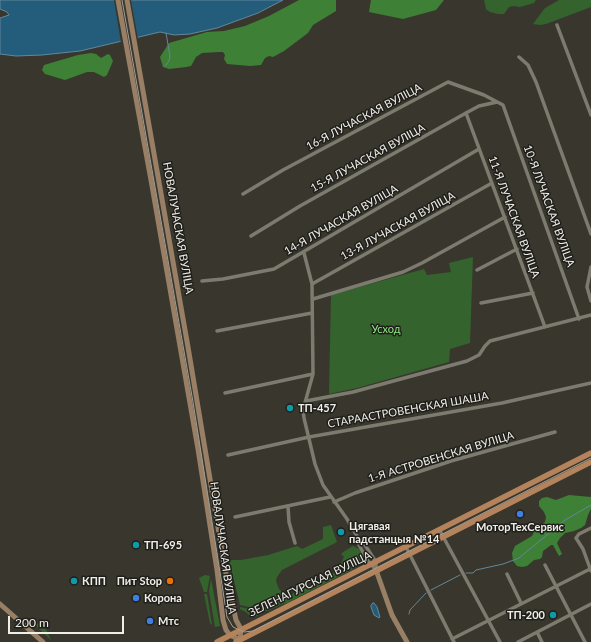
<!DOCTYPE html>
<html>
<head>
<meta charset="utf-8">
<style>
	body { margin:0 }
	#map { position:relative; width:591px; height:642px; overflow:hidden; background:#39372d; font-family:Lato,sans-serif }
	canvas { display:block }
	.scale { position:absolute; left:8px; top:616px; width:116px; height:18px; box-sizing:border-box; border:2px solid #efeee7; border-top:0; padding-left:5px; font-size:12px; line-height:14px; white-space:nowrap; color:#efeee7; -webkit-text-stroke:3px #1f1e1a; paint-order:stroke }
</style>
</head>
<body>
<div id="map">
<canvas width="591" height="642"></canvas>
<div class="scale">200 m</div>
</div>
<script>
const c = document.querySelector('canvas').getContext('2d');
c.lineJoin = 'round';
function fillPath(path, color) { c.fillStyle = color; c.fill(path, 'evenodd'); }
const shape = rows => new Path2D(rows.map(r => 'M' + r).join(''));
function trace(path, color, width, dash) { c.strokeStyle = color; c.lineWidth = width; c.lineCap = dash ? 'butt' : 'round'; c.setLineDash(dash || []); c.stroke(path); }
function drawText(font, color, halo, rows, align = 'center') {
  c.font = font + ' Lato,sans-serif'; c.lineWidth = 3; c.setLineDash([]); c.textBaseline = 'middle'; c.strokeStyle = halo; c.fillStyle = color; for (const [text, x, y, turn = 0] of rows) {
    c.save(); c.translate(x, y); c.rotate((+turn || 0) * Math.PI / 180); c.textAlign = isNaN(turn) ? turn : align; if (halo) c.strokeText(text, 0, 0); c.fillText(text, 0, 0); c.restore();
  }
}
fillPath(shape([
	[484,0,536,0,534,3,520,7,514,6,509,7,504,14,498,14,490,12,486,9],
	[559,0,591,0,591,7,546,24,540,25,533,24,545,8],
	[473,257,470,343,450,349,449,362,357,388,329,394,331,295,424,269,427,275,451,272,449,263],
	[331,525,337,542,282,570,277,577,276,581,279,589,285,595,290,595,315,583,316,584,326,580,326,578,333,574,337,566,340,567,344,556,341,555,343,552,353,546,359,549,365,559,365,562,363,564,287,603,280,605,268,611,261,610,261,606,259,603,254,604,253,608,240,605,229,560,241,560,268,555,297,546,302,549,323,539,323,527],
	[205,575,210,576,207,592,204,592,199,578],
	[211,579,220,626,215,627,209,591],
	[204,594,207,594,212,625,210,623],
	[240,607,254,610,263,613,252,618,246,612,240,609],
	[35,623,44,625,51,640,36,626]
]), '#34632e');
fillPath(shape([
	[299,0,336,0,336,11,313,25,308,33,284,51,273,57,269,56,265,58,261,65,250,66,227,64,224,59,225,55,223,52,218,52,202,53,196,57,191,66,186,67,169,69,163,67,160,57,169,43,207,32,224,31,245,26,269,16],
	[371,0,444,0,436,10,403,19,369,12],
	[91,53,96,54,101,58,108,54,110,55,113,61,107,75,104,77,94,72,87,72,65,80,45,74,42,70,44,65,78,55],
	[569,495,591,497,591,509,588,515,585,525,581,528,574,531,565,533,560,538,557,543,562,554,559,556,553,545,551,545,543,551,542,557,540,559,534,560,527,566,522,567,517,566,513,561,512,553,515,546,532,536,535,530,545,522,546,517,544,512,539,506,539,501,542,498,547,497,556,500]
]), '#3e8036');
const water = shape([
	[0,0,283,0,258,13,217,28,190,34,174,35,160,32,80,51,42,55,16,56,0,54,0,18,9,15,7,12,0,9,0,0],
	[373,603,374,603,377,607,380,617,379,618,374,615,371,607,371,605,373,603]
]);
fillPath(water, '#245d7b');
trace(water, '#61889b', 1);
fillPath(shape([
	[114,0,131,0,138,39,121,43]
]), '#39372d');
trace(shape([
	[165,66,169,61,170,56,166,33],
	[466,573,473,573,476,570,503,564,519,558,565,520,591,505],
	[431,590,460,575],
	[409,614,410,610,426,593]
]), '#61889b', 1);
trace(shape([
	[557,25,591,115],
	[519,57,528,65,536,82,591,234],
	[466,113,545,327],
	[243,194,283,170,448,82,484,95,503,105,579,319],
	[251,236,300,206,466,113,479,106,497,102],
	[304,253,312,284,313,374,303,410,304,418,315,464,323,485,347,519,357,536,359,545,368,561,376,570],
	[591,267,587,287,591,301],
	[477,270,517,249],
	[202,281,223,279,274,269,479,149],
	[312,284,492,183],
	[313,299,403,272,422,263,505,217],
	[481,303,533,293],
	[217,331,312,313],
	[225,393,313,374],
	[306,401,353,392,467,361,479,355,485,346,490,341,591,315],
	[228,455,309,437,502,403,591,383],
	[334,502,355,493,451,461,555,432],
	[288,506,289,522,295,543],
	[235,517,330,497],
	[439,529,500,642],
	[358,537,363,542,376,562,376,570],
	[406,547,454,642],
	[545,565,585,642],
	[591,571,583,549,576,538,579,534,591,528],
	[507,574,521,603],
	[537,632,542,642],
	[452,639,590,569],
	[518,642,591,604]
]), '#7d7b6f', 3.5);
trace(shape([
	[118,0,151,180,198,449,217,570,223,620,226,630,230,635,240,640,241,629,236,620,225,569,188,347,127,0],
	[376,570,392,615,407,642],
	[0,604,43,642]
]), '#987f65', 5);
trace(shape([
	[217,642,591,453],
	[236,642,591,462]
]), '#b4835b', 5.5);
trace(shape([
	[122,0,193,402,226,610,227,617,233,627,244,632,253,631,591,458]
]), '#a1a098', 1);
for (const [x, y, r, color] of [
	[290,408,4,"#0f9aa8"],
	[520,514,4,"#3f7fe0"],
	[341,532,4,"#0f9aa8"],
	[136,545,4,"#0f9aa8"],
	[74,581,4,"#0f9aa8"],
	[170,581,4,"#e8710a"],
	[136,598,4,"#3f7fe0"],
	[553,615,4,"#0f9aa8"],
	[150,621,4,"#3f7fe0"]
]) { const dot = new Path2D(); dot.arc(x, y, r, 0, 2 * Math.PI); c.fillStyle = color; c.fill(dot); trace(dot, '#1f1e1a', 1.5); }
drawText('11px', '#efeee7', '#1f1e1a', [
	["16-Я ЛУЧАСКАЯ ВУЛІЦА",364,117,-28],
	["15-Я ЛУЧАСКАЯ ВУЛІЦА",368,158,-29],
	["10-Я ЛУЧАСКАЯ ВУЛІЦА",549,206,70],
	["11-Я ЛУЧАСКАЯ ВУЛІЦА",514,217,70],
	["14-Я ЛУЧАСКАЯ ВУЛІЦА",341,220,-30],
	["13-Я ЛУЧАСКАЯ ВУЛІЦА",398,226,-29],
	["НОВАЛУЧАСКАЯ ВУЛІЦА",178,228,80],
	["СТАРААСТРОВЕНСКАЯ ШАША",408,410,-10],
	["1-Я АСТРОВЕНСКАЯ ВУЛІЦА",441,457,-17],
	["НОВАЛУЧАСКАЯ ВУЛІЦА",223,548,82],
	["ЗЕЛЕНАГУРСКАЯ ВУЛІЦА",310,584,-26]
]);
drawText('11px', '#90e785', '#1f1e1a', [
	["Усход",386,329]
]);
drawText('bold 11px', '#efeee7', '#1f1e1a', [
	["ТП-457",298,408],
	["Цягавая",349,526],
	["падстанцыя №14",349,539],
	["МоторТехСервис",520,527,"center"],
	["ТП-695",144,545],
	["КПП",82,581],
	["Пит Stop",162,581,"right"],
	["Корона",144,598],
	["ТП-200",545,615,"right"],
	["Мтс",158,621]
], 'left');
</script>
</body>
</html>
